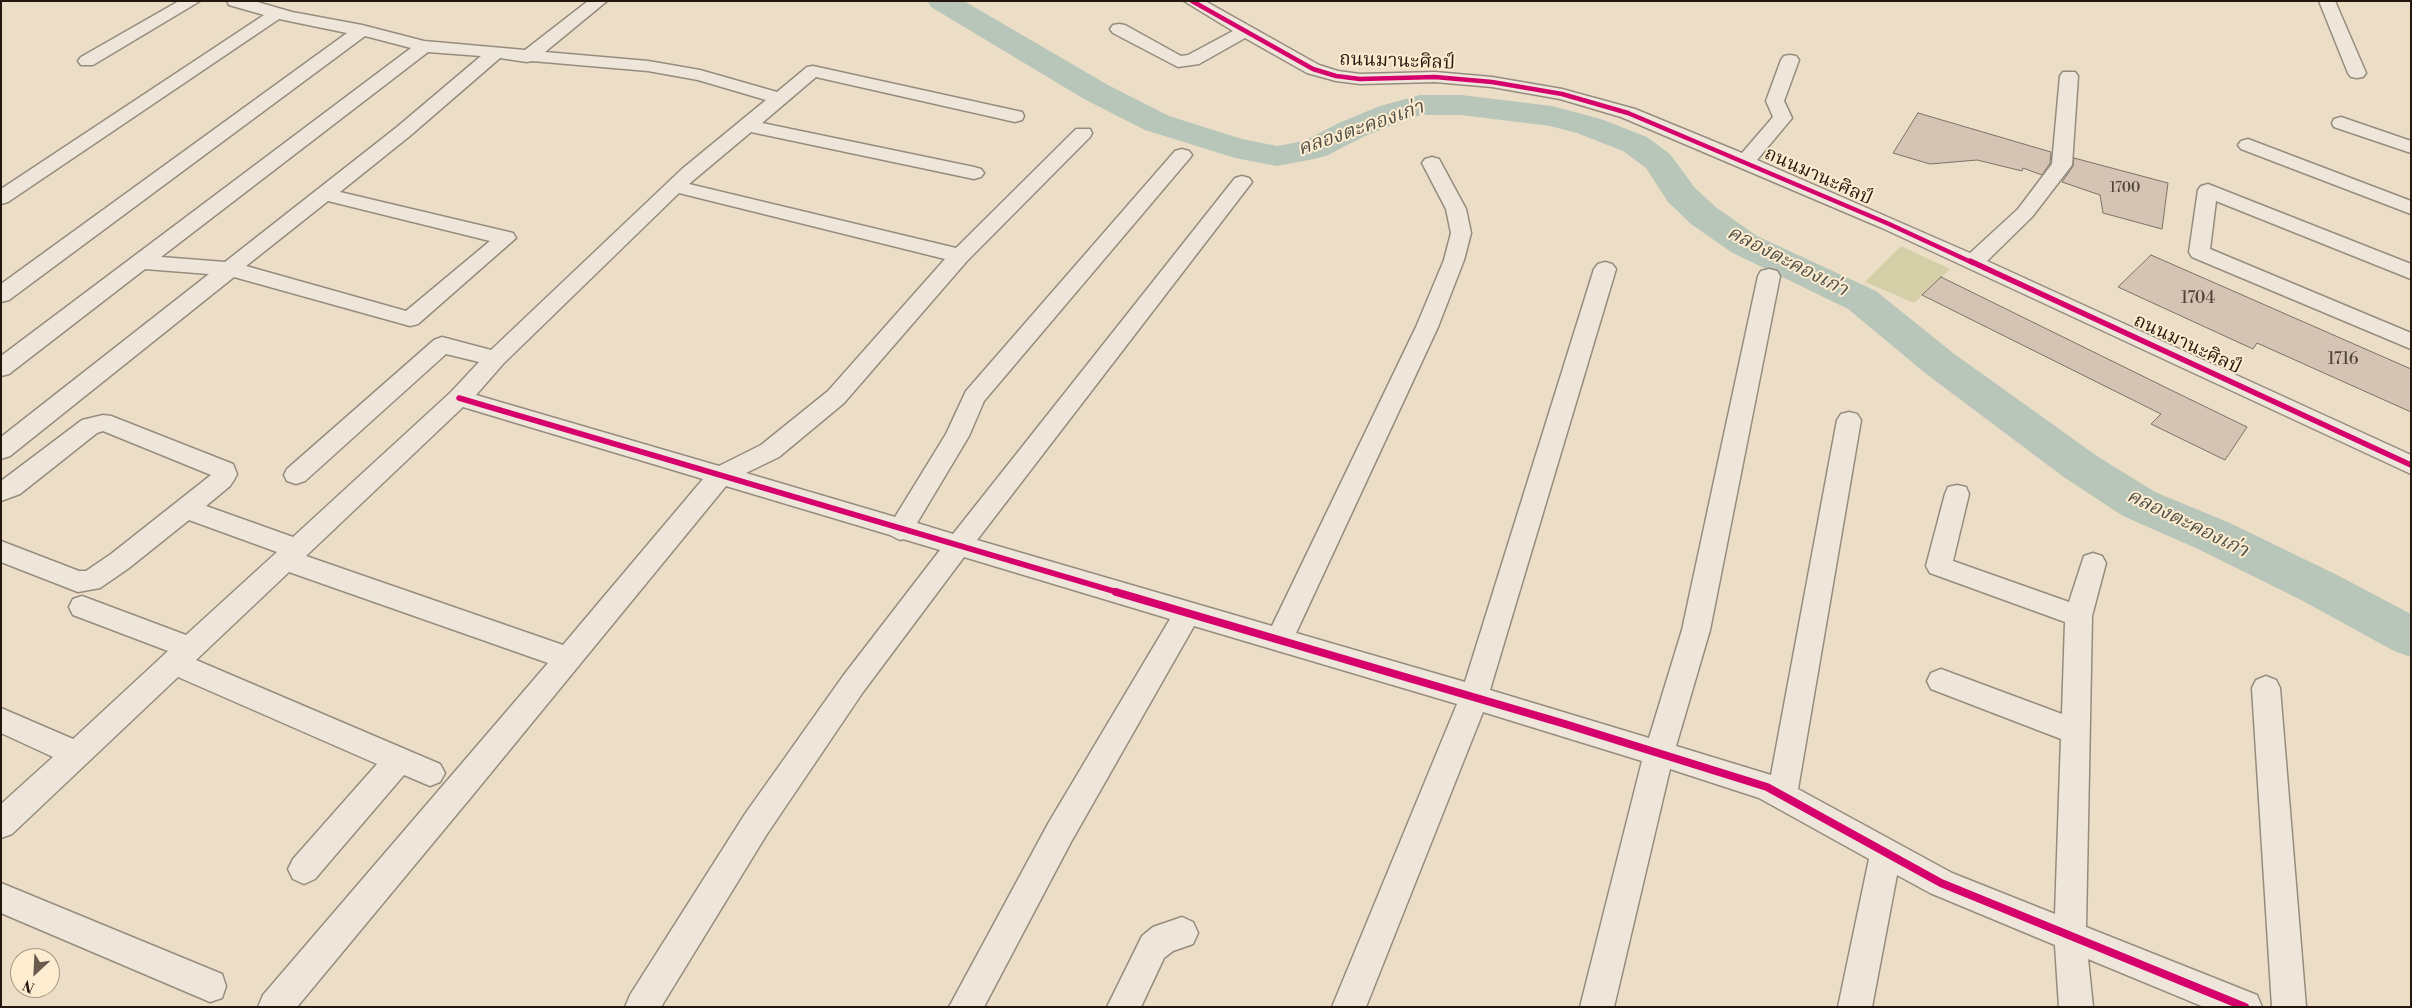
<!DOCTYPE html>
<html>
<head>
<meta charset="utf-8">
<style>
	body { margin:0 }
	#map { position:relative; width:2412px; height:1008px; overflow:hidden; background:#ecdec6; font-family:"Libre Bodoni",serif }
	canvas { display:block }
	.frame { position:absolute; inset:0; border:2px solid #24180e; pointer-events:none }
	.north { position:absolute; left:10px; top:948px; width:50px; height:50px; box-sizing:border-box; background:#fdecd0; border:1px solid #a69782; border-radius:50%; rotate:205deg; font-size:14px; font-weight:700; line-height:20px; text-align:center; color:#24180e }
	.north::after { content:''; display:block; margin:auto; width:18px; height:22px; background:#6a5d4e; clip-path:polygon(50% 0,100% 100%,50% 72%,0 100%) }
</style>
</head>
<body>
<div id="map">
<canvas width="2412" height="1008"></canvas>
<div class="frame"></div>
<div class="north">N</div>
</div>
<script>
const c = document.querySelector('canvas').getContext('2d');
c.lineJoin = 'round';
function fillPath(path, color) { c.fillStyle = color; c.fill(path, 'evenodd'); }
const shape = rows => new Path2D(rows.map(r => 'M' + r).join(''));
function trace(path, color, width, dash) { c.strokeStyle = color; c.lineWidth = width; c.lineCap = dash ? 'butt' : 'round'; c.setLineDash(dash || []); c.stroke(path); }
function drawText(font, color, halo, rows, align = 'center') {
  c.font = font + ' "Libre Bodoni","Noto Serif Thai",serif'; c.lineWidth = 4; c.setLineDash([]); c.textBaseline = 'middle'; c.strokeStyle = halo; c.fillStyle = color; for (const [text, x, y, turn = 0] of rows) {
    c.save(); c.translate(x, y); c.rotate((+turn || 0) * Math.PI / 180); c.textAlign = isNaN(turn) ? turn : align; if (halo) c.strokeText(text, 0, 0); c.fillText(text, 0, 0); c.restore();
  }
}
fillPath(shape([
	[1901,246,1950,269,1914,303,1865,282]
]), '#d4cfa7');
fillPath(shape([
	[927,1,964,1,1108,85,1169,116,1242,139,1277,146,1304,141,1341,122,1380,106,1420,95,1461,95,1552,106,1601,119,1647,137,1670,154,1695,188,1717,208,1757,236,1876,291,1953,353,2097,456,2155,492,2230,523,2337,575,2411,614,2411,657,2394,651,2303,601,2198,549,2123,516,2065,478,1925,373,1848,309,1731,252,1691,224,1668,202,1646,168,1623,151,1577,133,1550,126,1461,115,1422,115,1404,120,1365,136,1326,156,1314,159,1277,166,1235,158,1145,130,1084,99,931,7,927,1]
]), '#b8c6ba');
const building = shape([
	[1918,113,2051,152,2050,163,2042,175,2023,168,2022,171,1977,160,1930,164,1893,153,1918,113],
	[2074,158,2168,183,2162,229,2103,213,2100,195,2062,182,2073,166,2074,158],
	[2151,255,2411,369,2411,412,2257,343,2253,349,2118,287,2151,255],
	[1941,277,2175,392,2247,427,2225,460,2151,424,2161,414,1922,295,1941,277]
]);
fillPath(building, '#d5c3b4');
trace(building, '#7a7265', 1);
const minor = shape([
	[179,1,200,1,93,65,81,65,78,61,81,57,179,1],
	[227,1,254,1,292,12,362,25,424,41,525,50,588,1,607,1,545,52,648,61,700,70,777,92,807,67,813,66,1022,112,1024,116,1022,120,1015,122,816,77,762,123,974,167,981,169,984,173,981,177,974,179,751,132,689,184,956,248,1076,129,1090,129,1092,133,1090,137,967,261,844,403,779,457,746,473,895,517,946,434,966,391,1175,151,1182,149,1189,151,1192,155,1189,159,984,401,969,436,917,523,953,534,1235,178,1242,176,1249,178,1252,182,1249,186,977,540,1272,626,1416,327,1444,260,1451,233,1446,209,1422,163,1425,159,1432,157,1439,159,1466,209,1471,233,1464,260,1438,327,1296,633,1465,682,1594,269,1598,264,1605,262,1612,264,1616,269,1490,690,1649,738,1682,630,1758,276,1761,271,1769,269,1777,271,1780,276,1710,630,1676,746,1771,775,1837,420,1841,414,1849,412,1857,414,1861,420,1798,789,1952,873,2055,914,2061,739,1931,689,1927,681,1931,673,1941,669,2062,714,2065,622,1930,573,1926,566,1945,494,1948,487,1957,485,1966,487,1969,494,1953,561,2069,602,2084,556,2093,553,2102,556,2106,563,2092,616,2086,927,2257,995,2262,1007,2204,1007,2088,959,2093,1007,2059,1007,2055,945,1930,893,1897,875,1872,1007,1838,1007,1869,859,1759,798,1670,769,1614,1007,1580,1007,1642,761,1483,712,1366,1007,1332,1007,1457,704,1194,626,1071,842,984,1007,949,1007,1049,822,1170,619,964,557,863,692,767,834,661,1007,625,1007,630,995,745,814,843,676,940,550,903,539,900,540,890,535,726,486,472,796,297,1007,258,1007,263,995,548,663,289,572,196,660,440,764,445,773,440,782,430,786,404,775,315,879,304,884,293,879,288,869,293,859,377,764,178,677,12,834,1,838,1,804,53,757,1,733,1,708,73,739,168,651,73,615,69,607,73,599,82,596,186,635,277,552,189,520,129,568,100,588,78,592,1,562,1,541,79,571,86,571,111,554,211,475,103,431,97,433,20,494,1,501,1,481,82,420,103,415,111,416,233,464,237,474,234,480,230,486,206,506,293,537,451,392,479,362,446,354,305,481,296,484,287,481,284,475,287,469,434,340,442,337,491,350,682,169,766,100,698,80,648,71,532,61,527,62,500,58,411,135,340,192,513,233,516,238,418,324,410,326,234,277,10,456,1,459,1,437,209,274,145,269,9,374,1,376,1,356,411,48,365,36,9,300,1,302,1,284,347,33,279,19,8,202,1,204,1,189,264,15,229,5,227,1],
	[428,52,481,56,397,127,225,262,161,257,428,52],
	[679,193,945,259,828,391,761,445,719,466,476,395,503,364,679,193],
	[328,201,490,241,406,311,246,266,328,201],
	[463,407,703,479,563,645,306,556,463,407],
	[1184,1,1205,1,1319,65,1338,71,1360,74,1435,72,1492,77,1562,89,1635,109,1742,153,1773,117,1766,101,1781,60,1784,56,1790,55,1796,56,1799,60,1784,101,1792,118,1757,160,1970,253,2018,209,2052,164,2060,76,2063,72,2075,72,2078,76,2072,165,2032,217,1987,261,2411,455,2411,474,1882,228,1621,117,1560,99,1492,87,1435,82,1360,84,1336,81,1307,73,1245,38,1199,64,1178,67,1113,33,1110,29,1113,25,1119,24,1125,25,1181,56,1188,55,1233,31,1184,1],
	[2319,1,2335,1,2366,73,2363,77,2357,78,2351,77,2348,73,2319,1],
	[2341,117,2411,141,2411,153,2334,127,2332,123,2334,119,2341,117],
	[2248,139,2411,201,2411,214,2241,149,2238,145,2241,141,2248,139],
	[2208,184,2411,264,2411,279,2216,201,2210,249,2411,333,2411,349,2192,257,2189,252,2198,190,2201,186,2208,184],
	[2266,676,2276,680,2280,688,2306,1007,2272,1007,2252,688,2256,680,2266,676],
	[1,883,222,974,226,986,222,998,210,1002,1,913,1,883],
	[1182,917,1193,922,1198,933,1193,944,1173,951,1164,958,1141,1007,1107,1007,1142,936,1153,927,1182,917]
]);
trace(minor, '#968c7e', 3);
fillPath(minor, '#eee6db');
trace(shape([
	[1192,1,1313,69,1336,76,1360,79,1435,77,1492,82,1562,94,1628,113,1889,224,1973,263]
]), '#d6006c', 4.5);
trace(shape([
	[1970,261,2411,465],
	[459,398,1120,593]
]), '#d6006c', 5.5);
trace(shape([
	[1116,592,1565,724,1767,787,1941,883,2245,1007]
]), '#d6006c', 8);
drawText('14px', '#504338', null, [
	["1700",2125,189]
]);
drawText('16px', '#504338', null, [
	["1704",2198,299],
	["1716",2343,360]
]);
drawText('19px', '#24180e', '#fdecd0', [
	["ถนนมานะศิลป์",1397,62,2],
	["ถนนมานะศิลป์",1818,177,24],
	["ถนนมานะศิลป์",2187,345,25]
]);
drawText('italic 20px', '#505148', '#fdecd0', [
	["คลองตะคองเก่า",1361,129,-19],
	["คลองตะคองเก่า",1787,262,27],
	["คลองตะคองเก่า",2187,524,26]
]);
</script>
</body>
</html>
